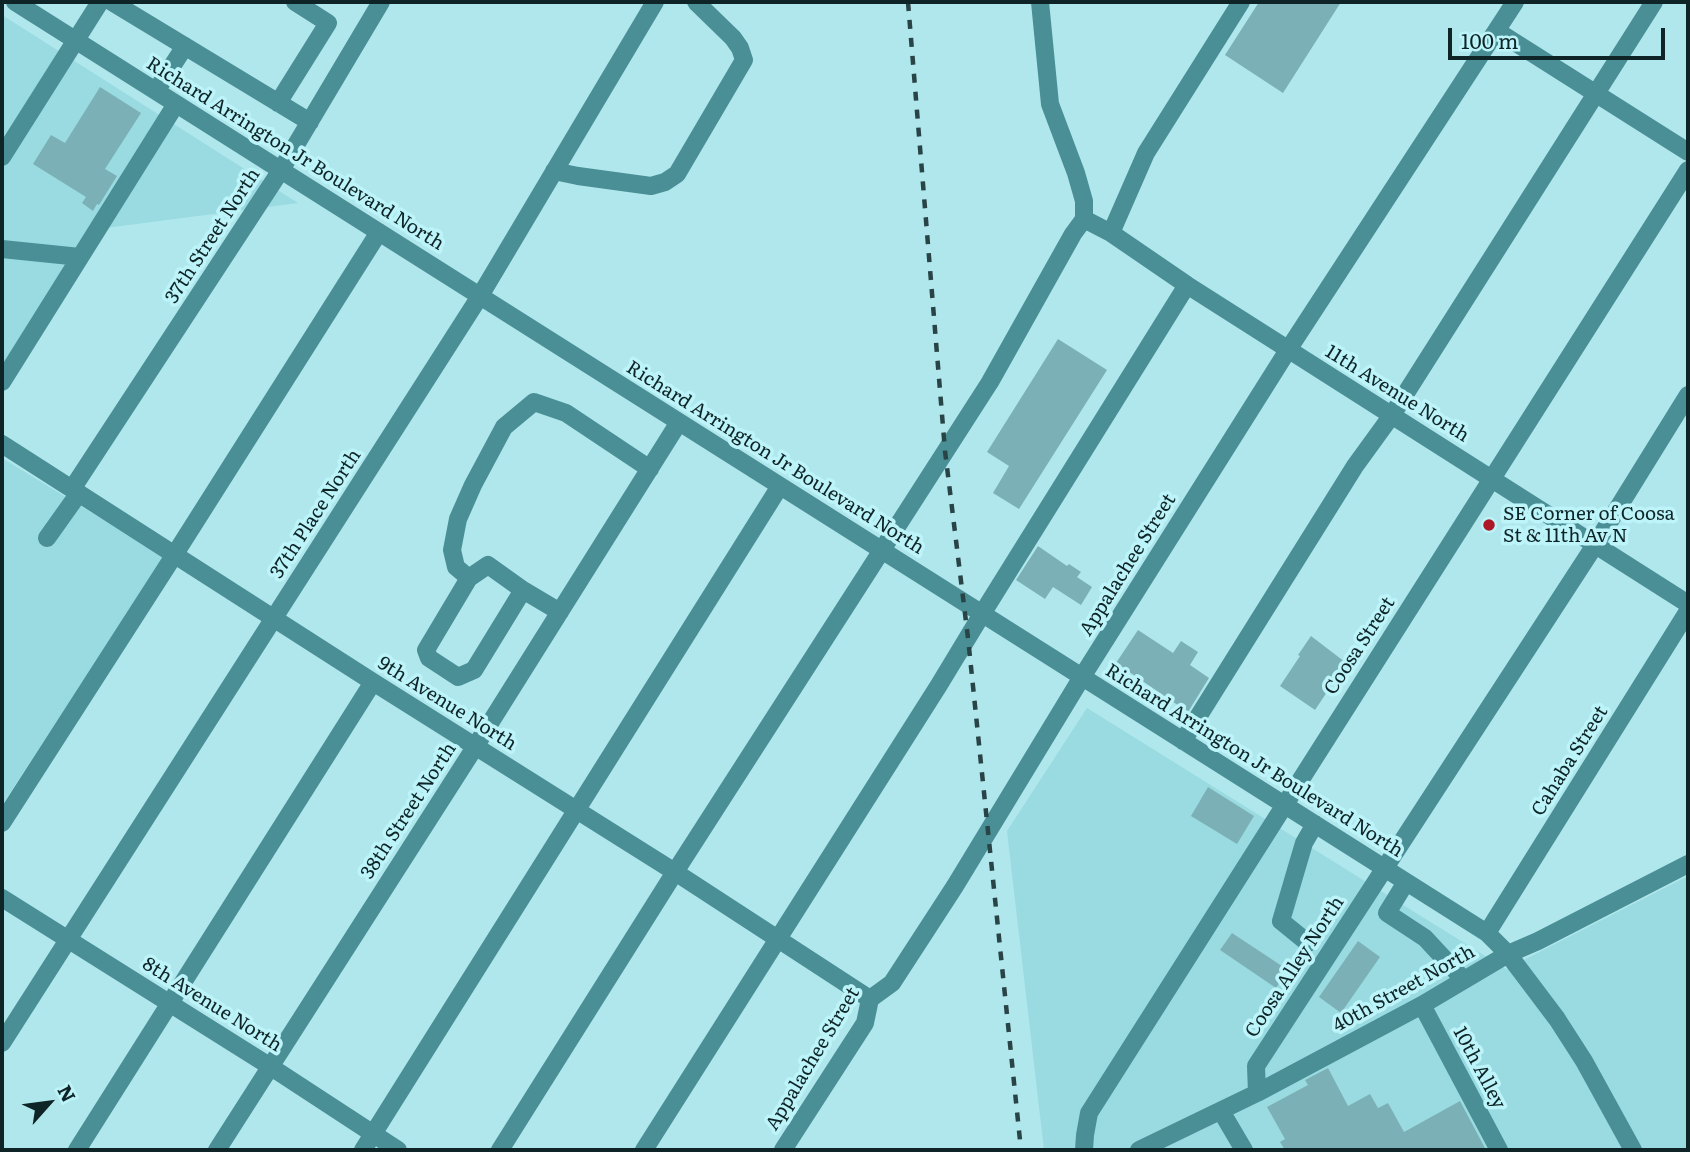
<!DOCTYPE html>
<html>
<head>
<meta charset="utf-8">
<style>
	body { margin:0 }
	#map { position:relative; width:1690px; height:1152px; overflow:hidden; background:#afe7ec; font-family:Literata,serif }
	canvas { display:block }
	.frame { position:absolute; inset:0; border:4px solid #0e2426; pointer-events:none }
	.north { position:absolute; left:14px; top:1068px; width:70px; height:70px; -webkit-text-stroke:5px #bcf4f9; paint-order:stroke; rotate:62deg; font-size:19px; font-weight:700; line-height:28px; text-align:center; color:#0e2426 }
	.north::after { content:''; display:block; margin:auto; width:24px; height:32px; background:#0e2426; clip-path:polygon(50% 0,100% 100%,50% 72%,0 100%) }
	.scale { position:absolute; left:1448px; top:28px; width:217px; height:32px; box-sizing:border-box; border:4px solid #0e2426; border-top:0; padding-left:9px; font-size:21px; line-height:24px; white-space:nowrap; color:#0e2426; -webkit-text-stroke:5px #bcf4f9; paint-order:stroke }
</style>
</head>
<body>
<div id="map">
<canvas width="1690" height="1152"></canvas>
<div class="frame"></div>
<div class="north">N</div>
<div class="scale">100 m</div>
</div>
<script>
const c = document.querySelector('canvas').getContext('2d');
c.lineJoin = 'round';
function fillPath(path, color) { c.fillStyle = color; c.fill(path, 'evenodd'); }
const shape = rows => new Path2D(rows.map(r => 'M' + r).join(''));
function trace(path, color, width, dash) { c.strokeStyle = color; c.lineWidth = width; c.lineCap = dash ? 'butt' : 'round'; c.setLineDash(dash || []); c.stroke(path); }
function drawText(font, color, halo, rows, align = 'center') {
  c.font = font + ' Literata,serif'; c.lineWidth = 7; c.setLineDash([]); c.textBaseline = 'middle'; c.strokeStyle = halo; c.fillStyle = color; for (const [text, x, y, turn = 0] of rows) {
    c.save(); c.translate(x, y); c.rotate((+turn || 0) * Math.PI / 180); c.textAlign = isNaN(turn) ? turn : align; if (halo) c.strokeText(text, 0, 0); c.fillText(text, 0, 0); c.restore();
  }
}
fillPath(shape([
	[2,15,298,203,90,230,2,370],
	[2,458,164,557,2,805],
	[1087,708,1506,969,1688,876,1688,1150,1044,1150,1007,831]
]), '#99dbe0');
fillPath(shape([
	[1259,2,1341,2,1283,93,1225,55],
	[100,87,141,113,105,169,117,176,99,205,97,204,93,211,82,203,86,197,33,164,51,135,65,143],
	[1058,339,1107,370,1019,509,993,493,1009,466,987,452],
	[1038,546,1067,566,1069,564,1081,572,1077,577,1092,587,1081,605,1053,587,1045,599,1016,580],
	[1138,630,1173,653,1181,641,1198,652,1190,665,1209,678,1188,712,1116,663],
	[1311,636,1345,662,1329,684,1331,686,1315,710,1280,686,1300,656,1298,655],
	[1208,787,1254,816,1237,844,1191,816],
	[1232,933,1288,970,1276,988,1220,950],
	[1358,941,1380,957,1341,1013,1319,997],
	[1328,1068,1348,1106,1370,1094,1378,1108,1388,1103,1404,1132,1460,1101,1486,1150,1285,1150,1280,1142,1285,1139,1267,1107,1308,1085,1305,1080]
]), '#7bb1b6');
trace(shape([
	[15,2,1487,933,1508,954,1557,1019,1584,1061,1633,1150],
	[112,2,310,122],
	[1040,2,1050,104,1076,173,1084,201,1084,219],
	[1497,31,1688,152],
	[156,91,185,46],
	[278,103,328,23,295,2],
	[2,157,100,2],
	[554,171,578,176,651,186,665,182,677,174,744,60,740,48,733,38,696,2],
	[1084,219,1111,233,1187,285,1688,604],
	[1111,233,1146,153,1241,2],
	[2,249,80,257],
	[2,382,176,104],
	[2,444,373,682,675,872,870,999],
	[72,489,281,170,381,2],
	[47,538,79,493],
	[469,578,488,565,523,590,474,670,458,677,429,658,426,650,469,578,456,567,452,550,458,519,473,485,504,427,534,402,566,413,650,469],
	[523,590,560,612],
	[1183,741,1355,466,1392,415,1654,2],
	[2,823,175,554,379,232],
	[1406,882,1387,913,1425,938,1464,980],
	[2,898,271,1067,398,1150],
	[1487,933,1688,611],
	[1308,943,1281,921,1304,843,1315,824],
	[1422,1005,1499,1150],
	[2,1043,480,296,655,2],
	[1257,1093,1256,1066,1595,545,1688,395],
	[1221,1111,1244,1150],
	[77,1150,373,682],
	[217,1150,475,747,679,422],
	[363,1150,780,486],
	[500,1150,675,872,990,382,1073,234,1084,219],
	[644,1150,939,685,982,614,1187,285],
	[783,1150,865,1023,870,999,892,983,955,886,1082,677,1288,350,1515,2],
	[1084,1150,1085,1135,1089,1113,1688,170],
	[1139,1150,1257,1093,1422,1005,1508,954,1538,941,1688,864]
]), '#4a8f96', 18);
trace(shape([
	[908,2,945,451,968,638,1021,1150]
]), '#284446', 4.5, [9, 9]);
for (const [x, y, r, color] of [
	[1489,525,7,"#ac1828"]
]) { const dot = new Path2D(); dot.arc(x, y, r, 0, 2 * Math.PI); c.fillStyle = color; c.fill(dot); trace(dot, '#bcf4f9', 2.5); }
drawText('19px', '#0e2426', '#bcf4f9', [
	["Richard Arrington Jr Boulevard North",295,154,32],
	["37th Street North",213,236,-57],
	["11th Avenue North",1397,394,32],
	["Richard Arrington Jr Boulevard North",775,458,32],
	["37th Place North",316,514,-57],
	["Appalachee Street",1128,565,-58],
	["Coosa Street",1360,646,-57],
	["9th Avenue North",447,704,32],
	["Richard Arrington Jr Boulevard North",1254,761,32],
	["Cahaba Street",1570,761,-58],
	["38th Street North",409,811,-57],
	["Coosa Alley North",1295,967,-57],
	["40th Street North",1404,989,-29],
	["8th Avenue North",212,1005,32],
	["Appalachee Street",813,1059,-59],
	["10th Alley",1479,1068,62]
]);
drawText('19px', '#0e2426', '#bcf4f9', [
	["SE Corner of Coosa",1503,514],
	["St & 11th Av N",1503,536]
], 'left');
</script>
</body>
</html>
